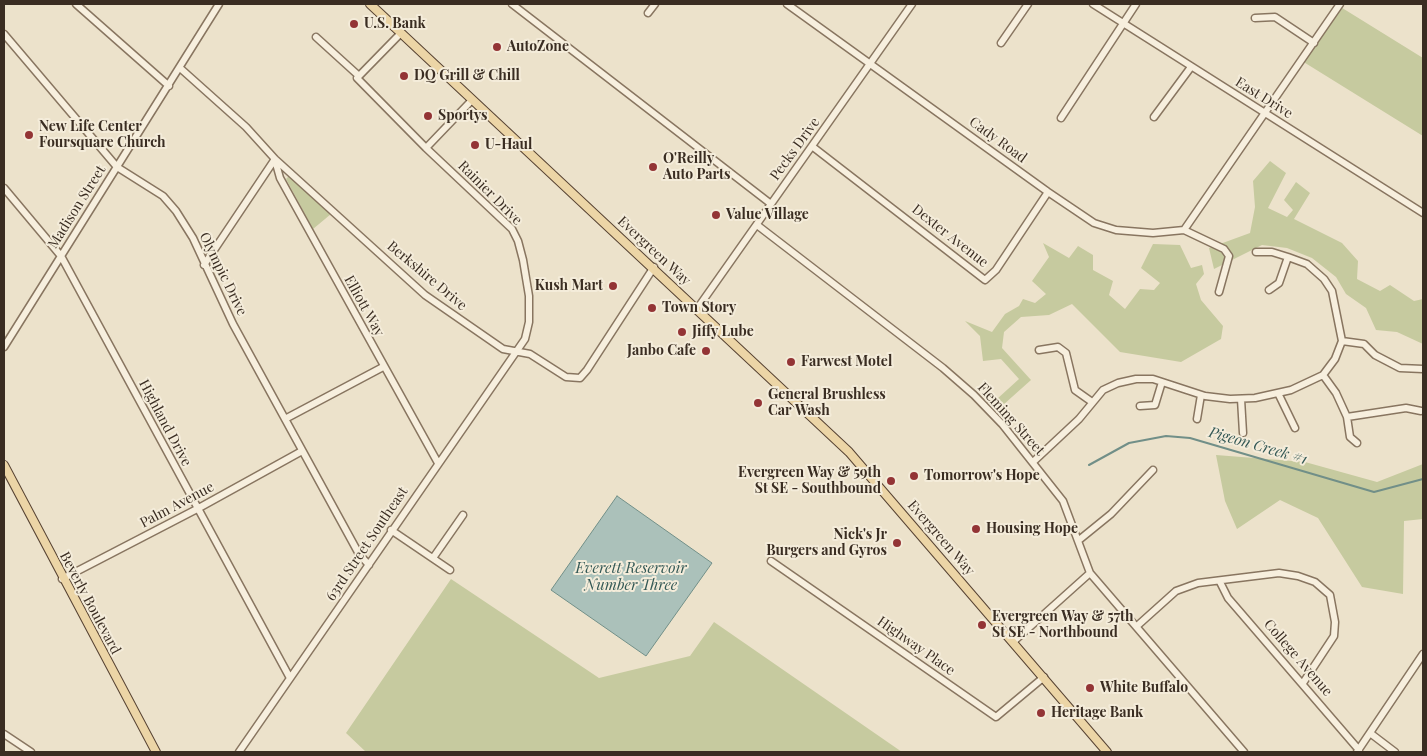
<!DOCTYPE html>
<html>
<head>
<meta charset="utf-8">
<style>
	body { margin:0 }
	#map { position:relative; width:1427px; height:756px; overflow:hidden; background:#ece2cb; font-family:"Playfair Display",serif }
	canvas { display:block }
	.frame { position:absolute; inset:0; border:5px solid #3a2d22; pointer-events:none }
</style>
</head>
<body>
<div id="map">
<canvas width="1427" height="756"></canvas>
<div class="frame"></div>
</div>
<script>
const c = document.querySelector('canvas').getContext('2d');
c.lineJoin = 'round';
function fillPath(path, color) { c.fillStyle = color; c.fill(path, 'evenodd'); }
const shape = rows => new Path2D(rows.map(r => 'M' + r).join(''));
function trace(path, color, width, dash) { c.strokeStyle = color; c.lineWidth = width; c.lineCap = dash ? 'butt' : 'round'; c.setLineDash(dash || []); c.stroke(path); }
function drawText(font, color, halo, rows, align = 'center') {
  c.font = font + ' "Playfair Display",serif'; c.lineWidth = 4; c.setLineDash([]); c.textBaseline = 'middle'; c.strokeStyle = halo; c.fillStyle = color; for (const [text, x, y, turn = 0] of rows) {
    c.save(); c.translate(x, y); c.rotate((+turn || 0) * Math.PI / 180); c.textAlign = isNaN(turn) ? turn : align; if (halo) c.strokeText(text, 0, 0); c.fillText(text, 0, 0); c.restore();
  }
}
fillPath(shape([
	[1339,6,1423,58,1423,136,1302,61],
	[1270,161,1286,173,1268,208,1287,217,1293,210,1284,200,1296,182,1310,193,1294,219,1342,243,1358,261,1357,279,1380,291,1390,285,1414,301,1423,299,1423,344,1397,332,1376,330,1366,308,1346,294,1336,277,1312,258,1287,248,1262,245,1214,269,1209,248,1250,233,1255,207,1253,181],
	[289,176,331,214,313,229,286,179],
	[1043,243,1069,258,1078,246,1093,255,1093,270,1113,281,1109,295,1125,309,1140,289,1154,290,1160,283,1141,268,1153,244,1180,245,1191,268,1202,265,1204,274,1196,284,1201,300,1223,326,1221,339,1181,362,1120,352,1072,304,1049,315,1021,317,1004,332,1002,348,1031,380,1003,405,997,399,1019,379,1001,359,983,361,980,336,965,321,992,332,1005,314,1019,306,1023,299,1035,303,1046,294,1032,281,1049,257],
	[1216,455,1305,462,1377,482,1423,464,1423,519,1404,521,1403,594,1362,587,1318,518,1280,500,1237,529,1225,501],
	[451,579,599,678,690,656,714,622,902,752,366,752,346,733]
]), '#c6ca9f');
const water = shape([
	[617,496,712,563,646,656,551,590,617,496]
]);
fillPath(water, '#abc1ba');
trace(water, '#718f88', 1);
trace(shape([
	[1089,465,1129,443,1166,436,1190,438,1374,492,1423,479]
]), '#718f88', 2);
const minor = shape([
	[76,4,169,86],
	[512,4,771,204],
	[787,4,1048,192,1094,223,1116,230,1153,233,1184,230,1224,249,1229,256,1219,292],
	[1093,4,1423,213],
	[648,13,655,4],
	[1255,18,1275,17,1314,43],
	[4,34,117,167,163,196,176,211,193,238,233,324,359,554,369,565],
	[316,37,359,76],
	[1001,43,1028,4],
	[180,68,246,127,275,159,425,295,503,349,530,354,566,377,580,378,587,370,654,267],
	[1154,117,1191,67],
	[1061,118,1136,4],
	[813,147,985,280,996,270,1048,192],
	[426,148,472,100],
	[275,160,280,178,438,463],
	[4,188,61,256,290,678],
	[757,225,943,368,974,395,1002,424,1063,501,1090,573,1244,752],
	[1184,230,1340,4],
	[1256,252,1272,252,1288,257],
	[204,265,275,159],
	[697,309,912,4],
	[1342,341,1364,344,1375,355,1400,368,1423,369],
	[4,347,219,4],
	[1039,350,1058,347,1066,353,1075,390,1092,402],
	[1323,375,1336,393,1347,417,1350,437,1357,443],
	[1278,393,1295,428],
	[1241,399,1243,433],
	[1140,406,1155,405,1162,382],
	[1347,417,1406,408,1421,411],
	[285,419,383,367],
	[1197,419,1201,395],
	[1033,462,1079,419,1103,390,1118,383,1136,379,1153,379,1205,396,1230,399,1255,398,1291,390,1323,375,1335,359,1342,341,1332,291,1324,279,1307,264,1288,257,1279,283,1269,290],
	[391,530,450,570],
	[1079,540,1111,514,1153,470],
	[433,558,463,515],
	[771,561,996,717,1044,677],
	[62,579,197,509,302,451],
	[1220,582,1228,598,1359,750],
	[1137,626,1176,591,1198,583,1279,573,1298,576,1315,582,1330,595,1335,622,1334,636,1303,683],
	[1013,642,1090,573],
	[1370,733,1395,752],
	[4,734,31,752],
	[239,752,525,339,529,322,529,296,523,260,518,241,512,229,426,148,357,78,401,33],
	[1357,752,1423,654]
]);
const major = shape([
	[370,4,849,452,1107,752],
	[4,465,156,752]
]);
trace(minor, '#887560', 9);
trace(major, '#574333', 10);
trace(minor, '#f7efde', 6);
trace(major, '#ecd5a6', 8);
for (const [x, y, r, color] of [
	[354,24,5,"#933435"],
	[497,47,5,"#933435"],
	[404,76,5,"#933435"],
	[428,116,5,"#933435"],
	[29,135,5,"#933435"],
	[475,145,5,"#933435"],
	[653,167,5,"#933435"],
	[716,215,5,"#933435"],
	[613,286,5,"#933435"],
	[652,308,5,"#933435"],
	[682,332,5,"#933435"],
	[706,351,5,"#933435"],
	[791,362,5,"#933435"],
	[758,403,5,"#933435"],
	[914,476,5,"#933435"],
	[891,481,5,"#933435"],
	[976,529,5,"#933435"],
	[897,543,5,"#933435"],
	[982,625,5,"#933435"],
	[1090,688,5,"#933435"],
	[1041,713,5,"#933435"]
]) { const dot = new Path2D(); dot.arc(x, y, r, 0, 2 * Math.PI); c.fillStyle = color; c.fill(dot); trace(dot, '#f4ecda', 2); }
drawText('bold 14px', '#3a2d22', '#f4ecda', [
	["U.S. Bank",364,24],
	["AutoZone",507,47],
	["DQ Grill & Chill",414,76],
	["Sportys",438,116],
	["New Life Center",39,127],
	["Foursquare Church",39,143],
	["U-Haul",485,145],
	["O'Reilly",663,159],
	["Auto Parts",663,175],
	["Value Village",726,215],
	["Kush Mart",603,286,"right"],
	["Town Story",662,308],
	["Jiffy Lube",692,332],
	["Janbo Cafe",696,351,"right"],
	["Farwest Motel",801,362],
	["General Brushless",768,395],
	["Car Wash",768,411],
	["Evergreen Way & 59th",881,473,"right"],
	["St SE - Southbound",881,489,"right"],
	["Tomorrow's Hope",924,476],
	["Housing Hope",986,529],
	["Nick's Jr",887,535,"right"],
	["Burgers and Gyros",887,551,"right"],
	["Evergreen Way & 57th",992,617],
	["St SE - Northbound",992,633],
	["White Buffalo",1100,688],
	["Heritage Bank",1051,713]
], 'left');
drawText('14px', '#3a2d22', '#f4ecda', [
	["East Drive",1264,98,32],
	["Cady Road",998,140,36],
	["Pecks Drive",795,149,-54],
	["Rainier Drive",490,193,45],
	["Madison Street",77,207,-58],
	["Dexter Avenue",950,236,38],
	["Evergreen Way",654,251,43],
	["Olympic Drive",223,274,64],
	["Berkshire Drive",427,276,40],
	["Elliott Way",364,306,61],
	["Fleming Street",1011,419,48],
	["Highland Drive",165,423,62],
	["Palm Avenue",177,505,-28],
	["Evergreen Way",941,538,49],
	["63rd Street Southeast",367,544,-56],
	["Beverly Boulevard",90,603,62],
	["Highway Place",916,646,35],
	["College Avenue",1298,658,49]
]);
drawText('italic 15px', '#335855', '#f4ecda', [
	["Pigeon Creek #1",1258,446,16],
	["Everett Reservoir",631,568],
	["Number Three",631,585]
]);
</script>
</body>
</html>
